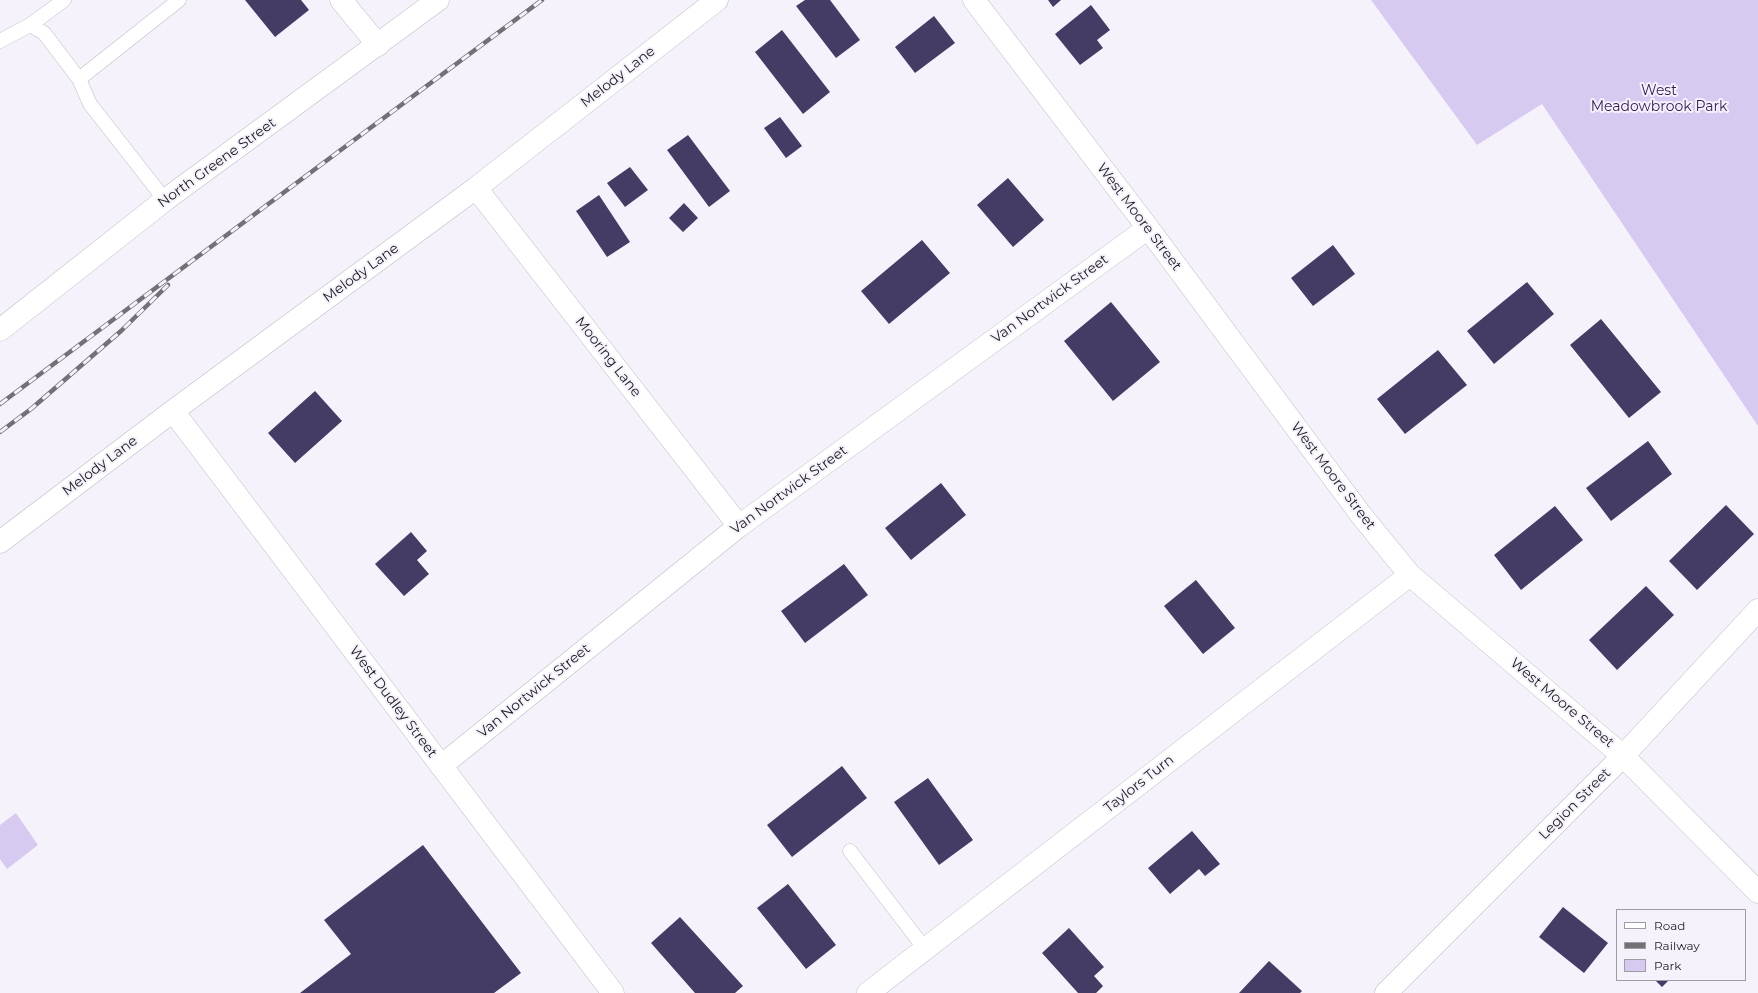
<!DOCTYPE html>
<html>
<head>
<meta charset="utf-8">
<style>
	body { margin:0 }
	#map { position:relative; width:1758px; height:993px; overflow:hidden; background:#f6f2fc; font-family:Montserrat,sans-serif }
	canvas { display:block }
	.legend { position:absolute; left:1616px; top:909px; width:130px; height:72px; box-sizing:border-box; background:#f6f2fc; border:1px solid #9f9ca4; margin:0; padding:5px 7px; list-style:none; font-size:12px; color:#1d1c1f }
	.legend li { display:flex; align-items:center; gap:8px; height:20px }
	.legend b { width:20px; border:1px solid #9f9ca4 }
</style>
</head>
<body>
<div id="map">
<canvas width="1758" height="993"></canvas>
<ul class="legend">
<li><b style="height:5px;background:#fff"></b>Road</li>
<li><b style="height:5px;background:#737176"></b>Railway</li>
<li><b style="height:11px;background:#d7caf1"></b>Park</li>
</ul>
</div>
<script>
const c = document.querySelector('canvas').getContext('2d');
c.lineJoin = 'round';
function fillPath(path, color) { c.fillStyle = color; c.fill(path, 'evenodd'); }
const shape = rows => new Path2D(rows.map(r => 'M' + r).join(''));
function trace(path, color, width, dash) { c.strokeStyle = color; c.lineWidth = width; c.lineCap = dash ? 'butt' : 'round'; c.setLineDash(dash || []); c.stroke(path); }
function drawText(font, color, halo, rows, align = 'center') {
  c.font = font + ' Montserrat,sans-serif'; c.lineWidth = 4; c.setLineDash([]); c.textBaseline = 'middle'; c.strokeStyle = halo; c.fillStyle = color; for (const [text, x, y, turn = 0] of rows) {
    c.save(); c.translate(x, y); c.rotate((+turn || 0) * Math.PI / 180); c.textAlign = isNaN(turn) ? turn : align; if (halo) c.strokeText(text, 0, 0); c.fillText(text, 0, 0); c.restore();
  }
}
fillPath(shape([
	[1371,0,1758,0,1758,426,1542,104,1477,145],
	[16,813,38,845,7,869,0,859,0,825]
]), '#d7caf1');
fillPath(shape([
	[245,0,301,0,309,10,275,37],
	[805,0,830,0,860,40,836,58,796,6],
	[1048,0,1061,0,1053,7],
	[1091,5,1110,30,1097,40,1103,48,1080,65,1055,34],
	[934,16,955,43,915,73,895,47],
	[782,30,830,92,803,114,755,52],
	[780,117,802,146,786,158,764,128],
	[688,135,730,191,709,207,667,150],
	[630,167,648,190,625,207,607,183],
	[1008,178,1044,220,1013,247,977,205],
	[599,195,630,242,607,257,576,211],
	[684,203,698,218,683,232,669,218],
	[922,240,950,273,889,324,861,291],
	[1333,245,1355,274,1313,306,1291,278],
	[1527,282,1554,314,1494,364,1467,331],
	[1111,302,1160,362,1113,401,1064,341],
	[1601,319,1661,392,1629,418,1570,345],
	[1438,350,1467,385,1405,434,1377,399],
	[315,391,342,421,295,463,268,433],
	[1648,441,1672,474,1611,521,1586,488],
	[941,483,966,515,911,560,885,528],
	[1726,505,1754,534,1697,590,1669,561],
	[1555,506,1583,540,1521,590,1494,555],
	[411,532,427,551,417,560,429,574,404,596,375,564],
	[844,564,868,595,805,643,781,611],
	[1196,580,1235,628,1203,654,1164,606],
	[1646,586,1674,615,1617,670,1589,640],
	[842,766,867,798,792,857,767,825],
	[928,778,973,840,939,865,894,802],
	[1192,831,1220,864,1205,876,1199,869,1170,894,1148,868],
	[423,845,521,973,494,993,300,993,351,954,324,920],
	[788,884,836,945,806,969,757,908],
	[1563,907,1608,943,1584,973,1539,937],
	[680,917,743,986,735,993,695,993,651,943],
	[1069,928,1104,967,1094,976,1103,986,1096,993,1078,993,1042,953],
	[1269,961,1302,991,1300,993,1239,993],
	[1655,980,1669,980,1662,987]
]), '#453c66');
const lane = shape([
	[30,25,64,0],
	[0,41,30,25,44,33,79,79],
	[165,200,90,104,79,79,179,0],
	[850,851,925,949]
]);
const street = shape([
	[341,0,378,45],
	[974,0,1148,228,1361,515,1410,575,1623,756,1758,892],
	[476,188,739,526],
	[173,411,613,993],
	[0,542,173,411,476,188,717,0],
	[441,766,739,526,1148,228],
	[868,993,1410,575],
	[1386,993,1623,756,1758,610]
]);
const primary = shape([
	[0,330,165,200,438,0]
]);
trace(lane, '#bebbc5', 15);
trace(street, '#bebbc5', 23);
trace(primary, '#bebbc5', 23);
trace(lane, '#fff', 14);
trace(street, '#fff', 22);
trace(primary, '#fff', 22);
const rail = shape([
	[0,404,542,0],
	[0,432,31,409,121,331,168,285]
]);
trace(rail, '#737176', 4.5);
trace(rail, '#f6f2fc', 3, [9]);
drawText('14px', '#1d1c1f', '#f6f2fc', [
	["Melody Lane",618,77,-38],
	["North Greene Street",217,163,-36],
	["West Moore Street",1139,217,53],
	["Melody Lane",361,273,-36],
	["Van Nortwick Street",1050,299,-36],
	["Mooring Lane",608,357,52],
	["Melody Lane",100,466,-37],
	["West Moore Street",1333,476,53],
	["Van Nortwick Street",789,490,-36],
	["Van Nortwick Street",534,691,-39],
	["West Dudley Street",393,702,53],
	["West Moore Street",1562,703,40],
	["Taylors Turn",1139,784,-38],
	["Legion Street",1575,804,-45]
]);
drawText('14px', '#351c56', '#f6f2fc', [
	["West",1659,91],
	["Meadowbrook Park",1659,107]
]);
</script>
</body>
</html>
